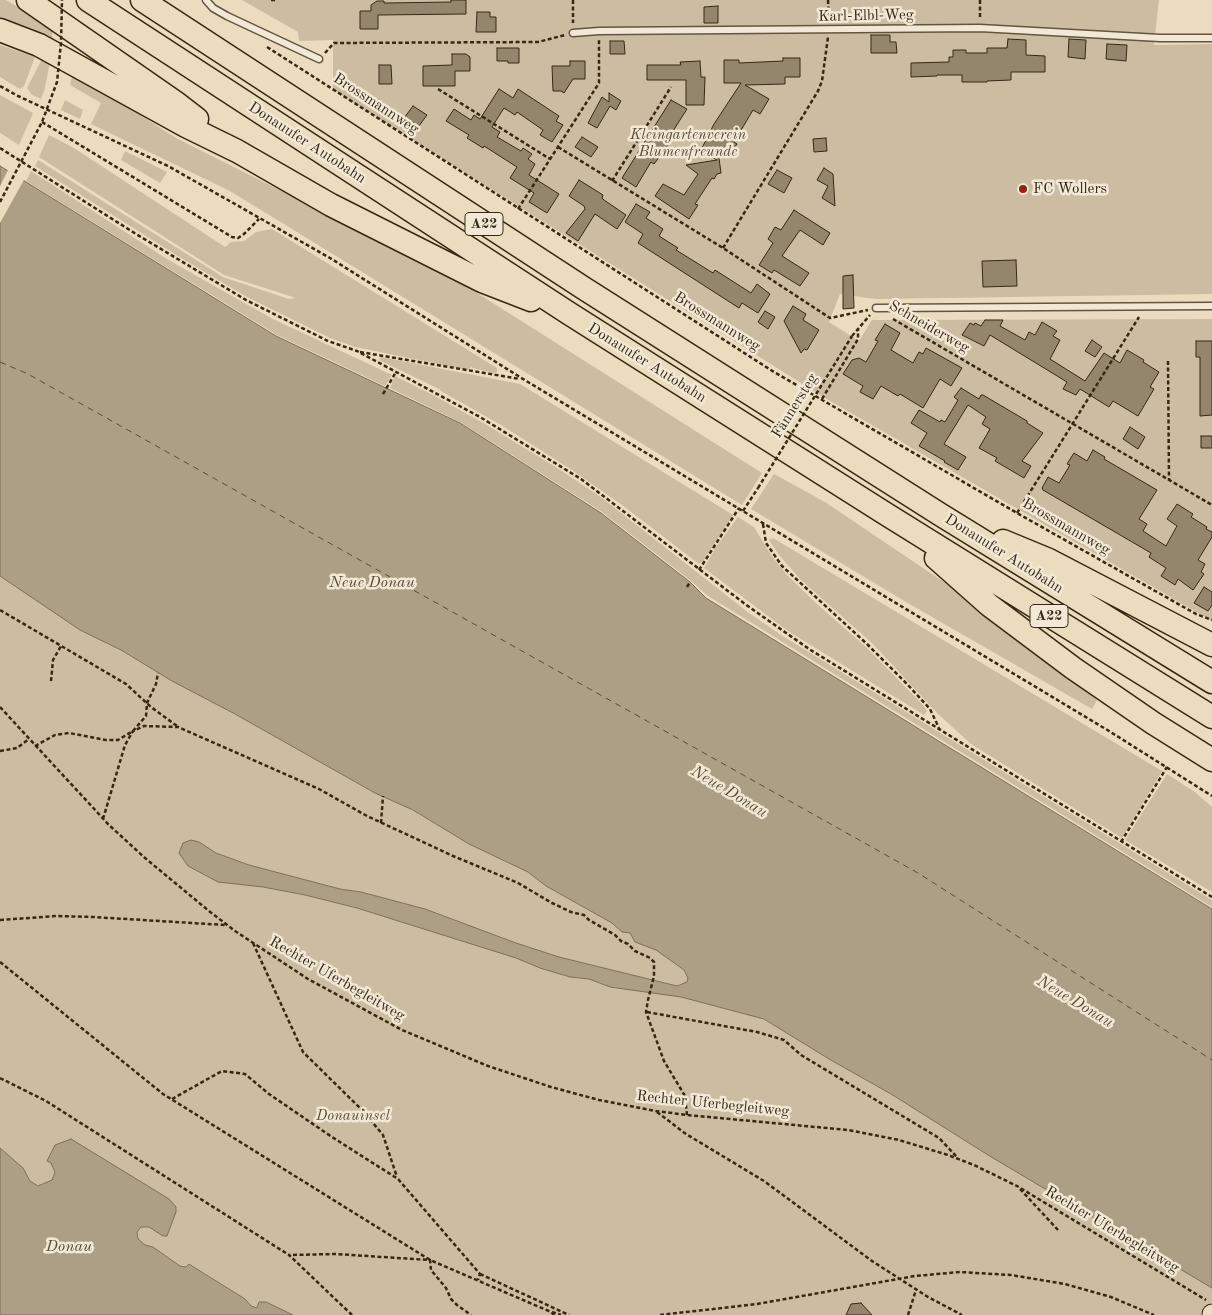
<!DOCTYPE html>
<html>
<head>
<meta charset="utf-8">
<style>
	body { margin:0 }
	canvas { display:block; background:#ebdcbf }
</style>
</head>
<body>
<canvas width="1212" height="1315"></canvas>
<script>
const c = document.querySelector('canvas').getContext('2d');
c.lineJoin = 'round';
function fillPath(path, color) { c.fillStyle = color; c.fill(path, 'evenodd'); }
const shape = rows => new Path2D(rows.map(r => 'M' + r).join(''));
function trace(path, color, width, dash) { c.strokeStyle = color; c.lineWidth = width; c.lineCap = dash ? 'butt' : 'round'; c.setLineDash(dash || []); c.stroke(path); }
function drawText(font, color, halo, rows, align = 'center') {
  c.font = font + ' "Old Standard TT",serif'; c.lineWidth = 5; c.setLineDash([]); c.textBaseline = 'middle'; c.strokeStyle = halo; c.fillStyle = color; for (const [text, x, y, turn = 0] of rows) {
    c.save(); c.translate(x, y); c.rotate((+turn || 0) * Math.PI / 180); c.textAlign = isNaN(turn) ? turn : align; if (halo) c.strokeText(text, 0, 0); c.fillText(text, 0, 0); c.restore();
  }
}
fillPath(shape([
	[0,0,6,0,53,27,52,42,0,20],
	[242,0,1159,0,1154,45,1212,44,1212,294,875,299,840,294,829,322,859,341,872,320,1212,319,1212,621,825,398,333,90,333,40,299,41,298,32],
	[0,45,35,57,24,86,20,89,0,77],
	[42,59,50,61,45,88,41,99,32,95,27,88],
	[73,72,176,138,447,274,762,473,742,505,230,191,91,124,101,103,70,85],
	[0,95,33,113,19,145,0,133],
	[65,100,83,110,80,119,61,110],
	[49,135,74,148,225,247,231,242,244,241,256,232,272,229,497,368,497,372,494,373,472,368,472,366,468,370,355,347,330,338,247,297,181,258,35,166,38,160,223,277,289,299,296,298,224,275,39,157],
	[125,151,167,172,160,183,121,160],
	[31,171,167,259,232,296,273,319,392,375,385,386,277,335,26,181],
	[381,357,520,384,733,515,703,561,699,564,622,505,572,470,501,425,439,390,442,387,439,389,379,360],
	[395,376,433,395,485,424,559,469,602,498,749,613,781,635,1212,900,1212,907,708,596,690,580,602,512,460,422,390,388],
	[774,474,825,502,972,601,1097,700,1092,709,906,602,751,509],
	[738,517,754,527,771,555,787,575,818,605,867,648,923,705,927,711,924,715,788,631,704,568,716,547],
	[773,538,1162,771,1122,838,971,744,938,714,873,644,801,580,779,555,769,540],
	[0,576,80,630,121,650,172,681,235,714,375,793,413,810,469,844,528,872,546,886,612,923,622,932,630,933,635,942,656,950,684,970,688,978,687,982,677,986,559,957,516,943,425,909,361,892,340,889,249,865,215,853,199,842,263,887,305,895,357,908,516,958,540,968,570,977,589,979,610,987,681,997,764,1019,829,1059,891,1094,988,1155,1212,1288,1212,1315,293,1315,266,1302,257,1308,251,1306,245,1299,190,1264,186,1267,180,1266,154,1247,145,1245,138,1239,137,1232,141,1227,149,1227,163,1236,167,1236,168,1232,51,1163,55,1172,52,1180,38,1186,30,1181,23,1168,0,1148],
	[1167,774,1195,792,1212,807,1212,892,1125,840]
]), '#ccbda2');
const water = shape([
	[0,166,276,336,460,423,601,513,690,582,706,598,1212,909,1212,1288,988,1155,891,1094,829,1059,764,1019,681,997,610,987,589,979,570,977,540,968,516,958,357,908,305,895,263,887,218,882,188,866,179,853,183,843,191,840,199,842,216,853,249,865,340,889,361,892,425,909,516,943,559,957,677,986,687,982,688,978,684,970,656,950,635,942,630,933,622,932,612,923,546,886,528,872,469,844,413,810,375,793,235,714,172,681,121,650,80,630,0,576,0,166],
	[71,1139,169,1199,176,1207,176,1212,167,1236,163,1236,149,1227,141,1227,137,1232,138,1239,145,1245,153,1247,180,1266,186,1267,189,1264,245,1299,251,1306,257,1308,259,1302,266,1302,293,1315,0,1315,0,1148,23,1168,30,1181,38,1186,52,1180,55,1172,51,1163,47,1161,55,1145,71,1139]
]);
fillPath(water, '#ad9f85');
trace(water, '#7d6f58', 1);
fillPath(shape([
	[9,168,25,178,0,223,0,186]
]), '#ebdcbf');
trace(shape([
	[0,362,28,374,918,873,1212,1060]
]), '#5a4c36', 1, [6, 5]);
const building = shape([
	[451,0,466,0,466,14,378,15,378,29,360,29,360,11,371,11,371,5,377,1,384,1,384,3,451,2,451,0],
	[718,6,718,23,704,23,704,7,718,6],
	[477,12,490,12,490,17,496,17,496,32,476,32,477,12],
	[871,35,890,35,890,42,896,42,897,53,871,53,871,35],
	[1008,39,1026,40,1026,55,1045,56,1045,72,1011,72,1011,80,987,81,987,82,962,82,962,75,937,75,937,76,911,77,911,63,949,62,949,57,953,57,953,50,966,50,966,53,987,53,987,48,1007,48,1008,39],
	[1069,39,1086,40,1085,59,1068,57,1069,39],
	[610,41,624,41,625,54,610,54,610,41],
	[1107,44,1127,45,1126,61,1106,59,1107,44],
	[497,48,519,48,519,63,508,63,508,61,497,61,497,48],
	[452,54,466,54,470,57,470,71,455,71,455,86,423,86,423,66,452,65,452,54],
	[783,58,800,58,800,77,785,77,785,84,745,85,769,99,760,114,753,110,734,142,737,144,728,157,718,151,721,173,717,174,714,179,712,178,695,204,698,205,689,219,655,196,663,184,684,195,698,174,686,165,717,160,701,150,714,124,741,83,724,83,724,60,739,60,739,63,783,61,783,58],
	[570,61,585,61,585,79,573,79,564,93,561,91,553,91,552,66,570,66,570,61],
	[700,61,701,77,705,77,704,105,686,105,686,80,647,80,647,65,681,65,680,62,700,61],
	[379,65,391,65,392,84,379,84,379,65],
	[499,89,513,98,518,89,559,116,556,121,563,125,552,142,540,135,543,130,517,112,515,115,504,108,492,127,500,132,497,137,521,151,523,148,532,154,528,159,535,164,529,175,559,194,547,213,529,202,534,193,510,178,517,167,484,146,483,148,467,138,469,135,446,121,454,109,471,120,474,115,480,119,499,89],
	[609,93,621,101,616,110,610,106,597,128,588,123,602,97,609,102,609,93],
	[671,100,687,109,673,131,676,133,666,148,654,164,651,162,636,187,622,178,671,100],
	[413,106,427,115,416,130,402,121,413,106],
	[582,137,598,147,591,157,575,147,582,137],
	[826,138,827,151,814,152,813,139,826,138],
	[824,168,833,174,835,206,822,198,828,186,817,180,824,168],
	[777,170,792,178,784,193,768,184,777,170],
	[579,180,603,195,602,198,604,200,626,215,617,229,595,214,578,241,566,233,585,209,584,206,569,196,579,180],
	[636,204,650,212,646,218,663,229,659,236,678,248,676,250,713,273,715,270,751,293,757,284,766,291,770,294,758,313,742,303,739,308,638,243,643,234,625,222,636,204],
	[794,210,830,233,823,245,800,230,782,256,809,273,800,286,774,270,772,273,759,265,773,243,768,239,775,227,781,230,794,210],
	[1016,260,1017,286,983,287,982,261,1016,260],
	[853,275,854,308,843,309,843,276,853,275],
	[793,306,806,314,803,320,819,330,807,350,804,349,801,353,784,321,793,306],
	[765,311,775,317,768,329,758,322,765,311],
	[985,320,1003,320,1000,326,1025,340,1029,332,1035,335,1042,322,1057,331,1053,336,1060,340,1050,359,1085,381,1104,353,1120,363,1127,350,1144,360,1143,362,1159,372,1150,387,1154,389,1138,416,1113,401,1109,407,1080,389,1076,395,1063,389,1067,382,990,335,984,346,962,335,970,323,974,325,975,323,981,326,985,320],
	[885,324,900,333,891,350,913,363,919,352,923,354,926,348,962,368,951,386,940,379,923,408,900,394,898,396,881,386,873,399,860,392,863,386,843,374,852,360,859,358,866,362,878,341,875,340,885,324],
	[1092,340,1102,347,1095,357,1085,351,1092,340],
	[1196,341,1212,341,1212,415,1200,416,1200,357,1196,357,1196,341],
	[961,388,979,399,981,395,983,395,1027,421,1027,423,1043,433,1022,461,1031,466,1024,478,995,461,997,458,979,448,990,429,982,424,986,417,968,405,944,444,966,457,958,470,944,462,945,461,919,446,927,433,911,423,919,410,940,422,941,420,945,422,958,400,954,397,961,388],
	[1130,427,1145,437,1138,449,1123,439,1130,427],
	[1201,436,1212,436,1212,448,1201,448,1201,436],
	[1093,450,1105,457,1104,459,1157,490,1139,519,1147,524,1143,531,1166,546,1177,526,1167,519,1177,504,1193,514,1191,517,1207,527,1206,529,1212,532,1212,537,1198,560,1205,564,1201,572,1204,574,1193,590,1178,579,1175,585,1161,576,1166,568,1149,557,1151,553,1043,490,1042,488,1048,477,1059,483,1070,465,1067,464,1074,453,1087,461,1093,450],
	[1204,587,1212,592,1212,605,1208,611,1194,603,1204,587],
	[861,1303,872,1315,846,1315,851,1304,861,1303]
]);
fillPath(building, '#94866d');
trace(building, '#362814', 1);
const service = shape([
	[206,0,213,8,227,16,319,59],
	[573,33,599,31,980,28,1160,38,1212,38],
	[876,308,1212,306]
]);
const primary = shape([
	[1212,1315,1212,1314]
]);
const motorway = shape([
	[28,0,175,102,197,119],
	[88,0,570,314,886,514,1212,717],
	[142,0,585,289,941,515,1212,682],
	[0,30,39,45,186,126,237,151,331,205,482,281,531,300],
	[1003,541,1049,560,1212,645],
	[936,558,989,605,1073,668,1153,723,1212,760]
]);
trace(service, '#63553f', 9);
trace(primary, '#362814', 21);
trace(motorway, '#362814', 25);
trace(shape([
	[271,0,277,0],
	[573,0,573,23],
	[828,0,829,19],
	[980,0,980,18],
	[267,47,774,372,1017,513,1196,614,1212,620],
	[325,53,334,43,538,42,565,35],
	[0,86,18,96,168,166,330,258,523,379,1109,731,1212,796],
	[438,89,550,159],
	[42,122,232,237,238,238,244,234,259,219],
	[558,147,723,248,830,318,868,310],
	[0,148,136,234,246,300,328,341,357,351,480,417,581,479,745,604,809,649,1212,897],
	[612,181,671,87],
	[518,209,599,83,599,39],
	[723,248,818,91,822,81,828,37],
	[893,319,1212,505],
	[852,336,870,315],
	[360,352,520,379],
	[1168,361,1169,480],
	[383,394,396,372],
	[822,399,858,339,858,330],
	[743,511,758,488],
	[1017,513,1139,317],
	[763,524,766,543,782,566,867,644,908,685,930,709,939,728],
	[699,570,739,508],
	[687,587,690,582],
	[0,610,126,684,151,707,177,726],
	[51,681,53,660,61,646],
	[0,707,109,825,145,858,209,911,235,931,308,979,402,1030,488,1066,551,1087,599,1100,656,1111,687,1115,848,1130,899,1140,948,1155,974,1165,1017,1186,1206,1300],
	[35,746,55,735,69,733,106,740,118,740,133,731,146,716,147,703,156,684,158,673],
	[0,751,17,748,29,739],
	[103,819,125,745,133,731,144,726,178,727,319,789,367,816,453,856,518,883,552,903,571,912,584,915,589,920,615,935,621,941,628,944,635,951,650,958,654,962,654,976,648,1000,646,1012,664,1061,685,1096,687,1115],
	[381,823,383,796],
	[1121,842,1167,767],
	[0,920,57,916,93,917,225,925],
	[253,943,303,1052,363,1111,383,1135,397,1177],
	[0,962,163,1094,430,1260,551,1312,554,1315],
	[647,1012,757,1032,784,1040,801,1055,939,1138,957,1157],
	[0,1078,46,1101,289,1255],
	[172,1099,222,1071,245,1074,269,1094,332,1137,398,1179,480,1274,478,1280],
	[657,1112,686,1134,764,1181,872,1261,928,1297,962,1315],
	[1020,1189,1058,1230],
	[480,1274,569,1315],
	[552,1312,561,1315],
	[352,1315,289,1255,336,1254,430,1260,431,1270,446,1288,451,1299,457,1305,471,1315],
	[660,1315,757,1304,915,1276,960,1272,1011,1275,1065,1284,1111,1297,1154,1315],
	[908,1315,916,1290]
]), '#362814', 2.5, [4, 2.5]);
trace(service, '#f2e8d5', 6);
trace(primary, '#ebdcbf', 19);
trace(motorway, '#ebdcbf', 22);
trace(shape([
	[0,202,42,122,57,82,61,43,62,0],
	[758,488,852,336]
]), '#362814', 2.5, [4, 2.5]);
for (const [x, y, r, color] of [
	[1023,189,5,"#8f2418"]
]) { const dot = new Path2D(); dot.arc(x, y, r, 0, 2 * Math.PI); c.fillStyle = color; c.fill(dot); trace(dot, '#f2e8d5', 2); }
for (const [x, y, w] of [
	[484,224,38],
	[1049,616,38]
]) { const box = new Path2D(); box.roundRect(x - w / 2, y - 11.5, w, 23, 4); c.fillStyle = '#f2e8d5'; c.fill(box); trace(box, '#362814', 1); }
drawText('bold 14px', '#362814', null, [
	["A22",484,224],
	["A22",1049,616]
]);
drawText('15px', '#362814', '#f2e8d5', [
	["Karl-Elbl-Weg",866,16,-1],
	["Brossmannweg",376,104,33],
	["Donauufer Autobahn",307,143,33],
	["Brossmannweg",717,322,32],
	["Schneiderweg",929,327,30],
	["Donauufer Autobahn",647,363,32],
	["Fännersteg",795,406,-58],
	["Brossmannweg",1066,527,30],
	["Donauufer Autobahn",1004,554,32],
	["Rechter Uferbegleitweg",337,979,30],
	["Rechter Uferbegleitweg",713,1104,6],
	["Rechter Uferbegleitweg",1112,1230,31]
]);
drawText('italic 15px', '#5c4d38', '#f2e8d5', [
	["Kleingartenverein",688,135],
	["Blumenfreunde",688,152],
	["Donauinsel",353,1116]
]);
drawText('15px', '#362814', '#f2e8d5', [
	["FC Wollers",1033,189]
], 'left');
drawText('italic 16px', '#5a4c36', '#f2e8d5', [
	["Neue Donau",372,583],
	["Neue Donau",729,792,31],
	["Neue Donau",1075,1002,31],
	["Donau",69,1247]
]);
</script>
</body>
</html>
